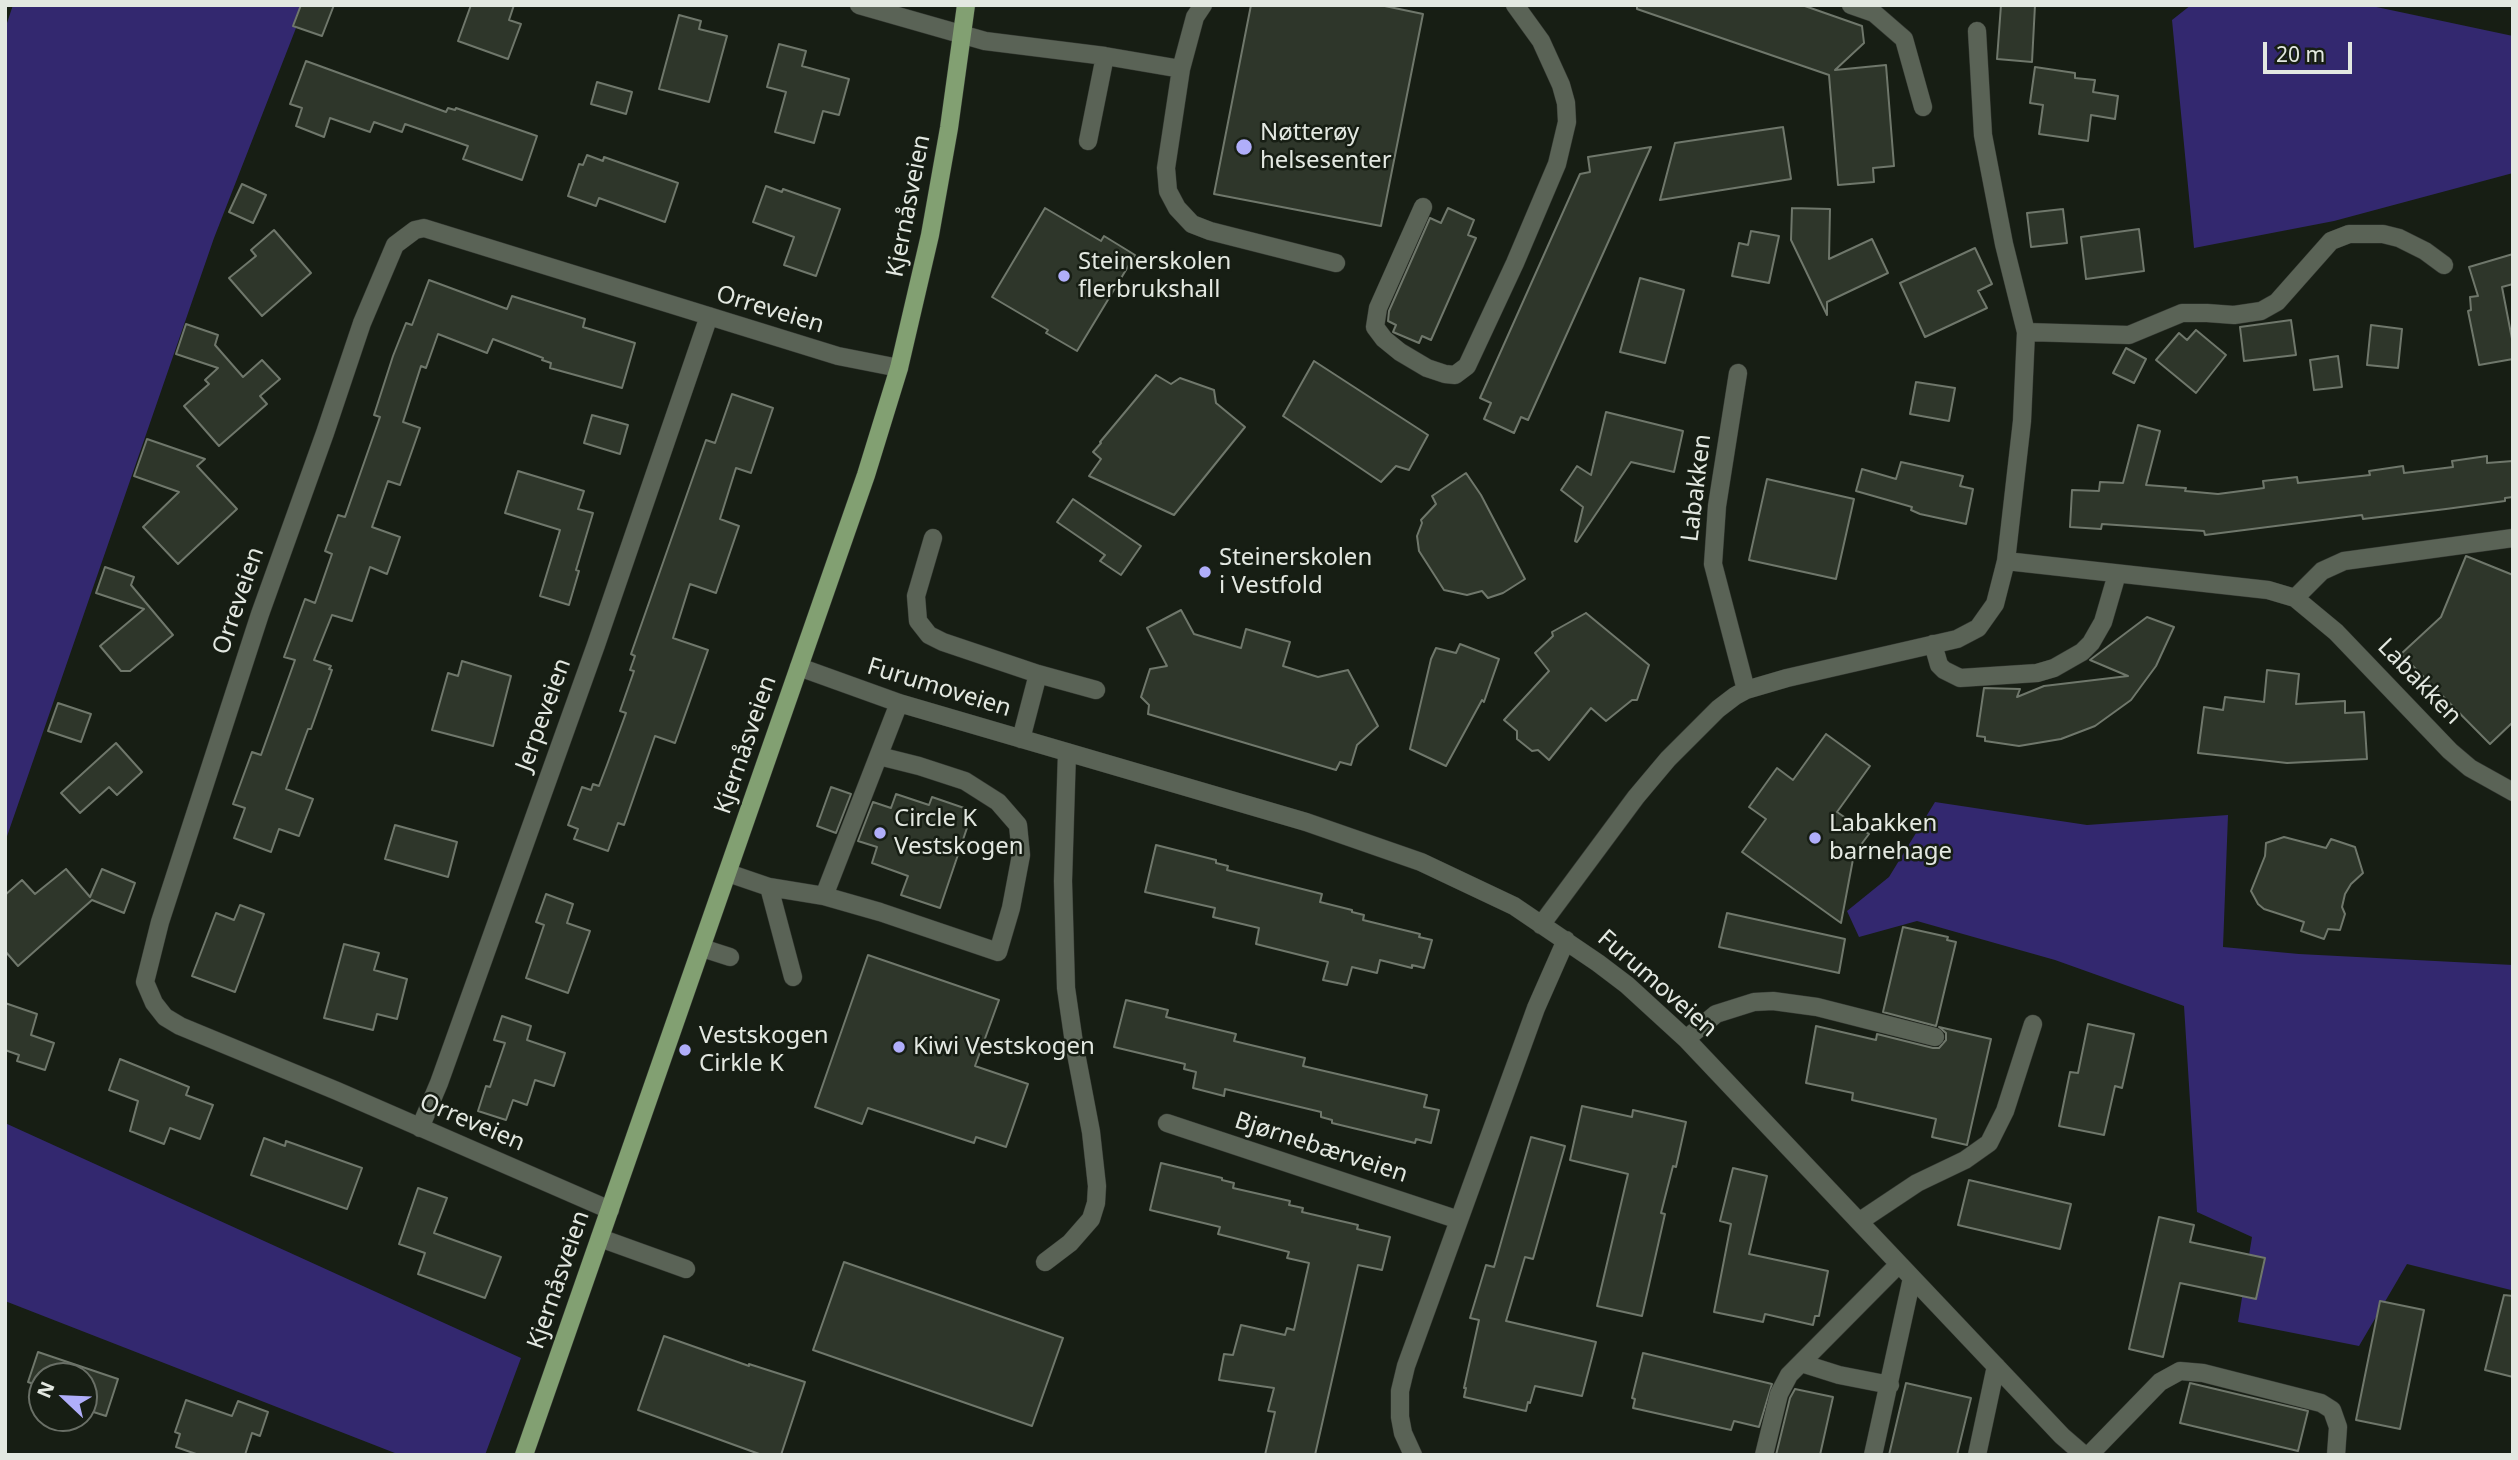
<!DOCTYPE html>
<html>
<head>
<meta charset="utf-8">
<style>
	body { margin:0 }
	#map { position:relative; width:2518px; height:1460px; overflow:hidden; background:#171e14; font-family:"Noto Sans",sans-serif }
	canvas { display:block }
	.frame { position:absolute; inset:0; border:7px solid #e3e8e1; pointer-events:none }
	.north { position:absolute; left:28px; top:1362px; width:70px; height:70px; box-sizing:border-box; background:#171e14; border:2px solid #696f66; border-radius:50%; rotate:293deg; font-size:19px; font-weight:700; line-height:28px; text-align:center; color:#e3e8e1 }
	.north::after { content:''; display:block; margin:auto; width:24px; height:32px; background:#b0aefa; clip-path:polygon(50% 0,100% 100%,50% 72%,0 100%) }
	.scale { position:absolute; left:2263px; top:42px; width:89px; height:32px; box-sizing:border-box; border:4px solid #e3e8e1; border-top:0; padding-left:9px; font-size:21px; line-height:24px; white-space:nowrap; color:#e3e8e1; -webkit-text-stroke:5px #171e14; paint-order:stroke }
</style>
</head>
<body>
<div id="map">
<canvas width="2518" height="1460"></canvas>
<div class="frame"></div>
<div class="north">N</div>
<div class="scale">20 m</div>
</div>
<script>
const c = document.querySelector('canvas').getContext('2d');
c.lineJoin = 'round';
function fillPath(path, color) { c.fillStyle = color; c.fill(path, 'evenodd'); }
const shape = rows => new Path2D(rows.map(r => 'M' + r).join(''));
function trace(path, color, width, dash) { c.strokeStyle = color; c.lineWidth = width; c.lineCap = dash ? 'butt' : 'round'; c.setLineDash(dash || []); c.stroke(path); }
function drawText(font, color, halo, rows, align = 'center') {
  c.font = font + ' "Noto Sans",sans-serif'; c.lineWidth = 5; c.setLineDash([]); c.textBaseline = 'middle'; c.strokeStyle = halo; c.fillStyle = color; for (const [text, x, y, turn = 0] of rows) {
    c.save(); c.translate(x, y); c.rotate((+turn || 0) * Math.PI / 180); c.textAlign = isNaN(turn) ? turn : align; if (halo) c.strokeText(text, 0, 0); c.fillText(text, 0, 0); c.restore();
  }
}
fillPath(shape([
	[13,5,305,5,214,238,5,842,5,29],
	[2191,5,2367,5,2513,36,2513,173,2334,221,2194,248,2172,20],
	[1935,802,2087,825,2228,815,2223,947,2299,954,2513,965,2513,1284,2511,1290,2407,1264,2359,1346,2238,1322,2252,1237,2197,1212,2184,1006,2055,960,1917,921,1859,937,1847,911,1889,877],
	[5,1123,521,1358,485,1455,400,1455,5,1301]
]), '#33286f');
const building = shape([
	[301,5,334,5,322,36,293,26,301,5],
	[471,5,514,5,509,20,521,24,508,59,458,41,471,5],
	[1251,5,1380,5,1423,14,1381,226,1214,194,1251,5],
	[1637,5,1802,5,1862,26,1864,43,1835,70,1886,65,1894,166,1873,168,1874,182,1838,185,1829,75,1637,9,1637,5],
	[2001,5,2035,5,2032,62,1997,59,2001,5],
	[679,15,701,21,699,29,727,36,709,102,659,89,679,15],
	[779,44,806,51,802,66,849,79,839,115,823,111,814,143,775,132,786,92,767,87,779,44],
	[306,61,446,112,448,108,455,110,456,108,537,136,522,180,463,159,468,146,405,124,402,132,374,122,370,132,330,118,324,137,296,126,302,108,290,104,306,61],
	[2035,67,2075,73,2075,78,2095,80,2093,92,2118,96,2115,119,2091,115,2088,141,2039,134,2043,105,2030,103,2035,67],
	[597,82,632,92,626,114,591,104,597,82],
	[1783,127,1791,179,1660,200,1675,143,1783,127],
	[1651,147,1528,420,1521,417,1514,433,1484,419,1491,403,1480,398,1580,174,1590,172,1588,157,1651,147],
	[587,155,603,161,604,157,678,183,665,222,599,198,596,206,568,196,579,164,583,165,587,155],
	[242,184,266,195,253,223,229,212,242,184],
	[766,186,782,192,783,189,840,209,816,276,784,265,794,237,753,222,766,186],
	[1045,208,1101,241,1104,236,1135,255,1077,351,1046,333,1048,330,992,297,1045,208],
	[1448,208,1474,220,1468,235,1476,238,1431,340,1422,336,1419,343,1393,332,1396,325,1388,321,1389,311,1430,218,1441,223,1448,208],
	[1792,208,1830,209,1829,259,1872,239,1888,273,1827,302,1827,315,1791,240,1792,208],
	[2063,209,2067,243,2031,247,2027,213,2063,209],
	[2139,229,2144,271,2086,279,2081,237,2139,229],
	[274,230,311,273,262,316,229,278,256,256,251,250,274,230],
	[1751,231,1779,236,1769,283,1732,276,1739,243,1748,245,1751,231],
	[1975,248,1992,284,1978,291,1987,308,1925,337,1900,283,1975,248],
	[2513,254,2513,284,2502,287,2513,344,2513,359,2479,365,2468,311,2471,310,2470,297,2478,296,2469,267,2513,254],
	[1640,278,1684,290,1665,363,1620,352,1640,278],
	[429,280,507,309,512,296,585,319,583,327,635,343,622,388,550,368,551,363,542,360,543,358,493,339,487,353,438,334,426,368,421,366,403,422,420,428,400,485,388,481,372,527,400,537,387,574,370,567,352,621,332,615,314,660,331,666,329,669,332,670,311,729,308,729,286,789,313,799,299,836,279,829,271,852,234,838,245,808,233,804,252,752,261,755,295,660,284,657,305,599,315,603,332,554,325,551,338,515,345,517,380,417,374,415,393,356,406,323,412,325,429,280],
	[2291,320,2296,355,2244,361,2240,327,2291,320],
	[186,324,218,335,215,345,243,377,262,360,280,379,260,396,267,404,219,446,184,406,209,384,205,380,218,368,176,354,186,324],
	[2371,325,2402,329,2398,368,2367,365,2371,325],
	[2196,330,2226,355,2196,393,2156,360,2179,333,2187,340,2196,330],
	[2126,348,2146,359,2134,383,2113,373,2126,348],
	[2338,356,2342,387,2314,390,2310,360,2338,356],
	[1314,361,1428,435,1409,470,1396,466,1381,482,1283,416,1314,361],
	[1156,375,1171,384,1180,378,1214,390,1216,403,1245,427,1174,515,1089,476,1101,459,1093,452,1101,443,1100,442,1156,375],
	[1916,382,1955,388,1949,421,1910,414,1916,382],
	[732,394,773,408,751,473,736,468,720,519,739,526,716,593,690,584,673,638,708,650,675,743,655,736,624,825,618,823,608,851,574,839,578,829,568,825,582,787,591,790,593,784,599,786,607,765,626,713,620,711,634,671,630,670,635,656,631,654,706,440,715,443,732,394],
	[1606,412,1683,431,1674,472,1631,462,1577,542,1575,541,1583,507,1561,490,1577,466,1591,475,1606,412],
	[592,415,628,425,620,454,584,443,592,415],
	[2138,425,2160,431,2146,485,2186,488,2185,491,2218,494,2264,488,2263,481,2297,477,2298,483,2370,475,2369,471,2403,466,2404,473,2453,467,2452,461,2487,456,2487,463,2513,461,2513,497,2505,498,2505,501,2446,509,2363,519,2362,515,2205,535,2204,531,2102,524,2101,529,2070,527,2072,490,2099,491,2100,482,2123,483,2138,425],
	[147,439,205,459,197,466,237,509,178,564,143,527,179,492,134,476,147,439],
	[1901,462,1963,476,1960,486,1973,489,1966,524,1920,514,1911,510,1912,507,1856,491,1862,469,1896,479,1901,462],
	[518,471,584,491,578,509,593,513,576,570,579,571,569,605,540,596,560,530,505,513,518,471],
	[1466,473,1481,495,1525,579,1503,593,1488,598,1482,591,1467,595,1444,590,1419,551,1417,536,1422,523,1421,520,1436,504,1432,496,1466,473],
	[1767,479,1854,499,1836,579,1749,560,1767,479],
	[1073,499,1141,546,1121,575,1100,561,1105,555,1057,522,1073,499],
	[2466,556,2513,575,2513,722,2490,744,2401,654,2441,617,2466,556],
	[105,567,134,577,131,585,173,635,130,671,121,671,100,646,144,609,96,593,105,567],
	[1181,610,1194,634,1241,648,1246,629,1290,642,1283,666,1318,677,1348,670,1378,726,1357,745,1351,765,1340,762,1336,770,1148,714,1149,705,1141,697,1150,669,1167,666,1147,628,1181,610],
	[1586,613,1649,665,1637,700,1632,700,1606,721,1591,708,1549,760,1538,750,1532,751,1517,739,1517,731,1504,720,1549,671,1535,653,1553,636,1552,632,1586,613],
	[2147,617,2174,627,2156,666,2131,700,2095,726,2061,739,2019,746,1985,741,1985,737,1977,736,1984,688,2020,689,2017,697,2044,686,2128,676,2090,660,2147,617],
	[1460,644,1499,659,1484,702,1482,700,1446,766,1410,749,1431,659,1436,648,1456,653,1460,644],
	[462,661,511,676,493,746,432,730,448,673,458,676,462,661],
	[2267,670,2299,674,2296,704,2345,701,2345,713,2364,712,2367,759,2287,763,2198,753,2204,707,2223,710,2225,697,2264,702,2267,670],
	[58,703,91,714,81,742,48,731,58,703],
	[1826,734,1870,766,1837,812,1869,834,1854,854,1841,923,1742,852,1766,819,1749,807,1777,768,1793,780,1826,734],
	[116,743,142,772,117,795,109,787,80,813,61,793,116,743],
	[831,787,851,794,836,833,817,826,831,787],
	[896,794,929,805,932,797,967,809,965,817,970,819,940,908,901,895,908,876,872,863,877,847,858,841,873,802,891,808,896,794],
	[395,825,457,842,448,877,385,859,395,825],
	[2284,837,2326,848,2331,839,2355,847,2363,873,2351,884,2345,894,2342,907,2345,914,2340,930,2328,929,2324,939,2301,931,2304,922,2264,909,2258,904,2251,891,2265,856,2266,843,2284,837],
	[1156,845,1216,860,1216,863,1228,866,1227,870,1322,894,1320,902,1352,910,1352,912,1364,915,1363,920,1420,934,1419,937,1432,940,1424,968,1412,965,1412,968,1380,960,1377,973,1352,967,1347,985,1323,980,1328,962,1256,944,1259,928,1213,917,1215,908,1145,892,1156,845],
	[66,869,90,897,102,869,135,883,124,913,92,900,18,966,5,951,5,895,22,880,35,894,66,869],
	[546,894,573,904,567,923,590,931,568,993,526,978,544,925,536,922,546,894],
	[240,905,264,914,235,992,192,976,216,913,234,920,240,905],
	[1727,913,1845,939,1839,973,1719,947,1727,913],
	[1903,927,1948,937,1947,940,1956,942,1936,1026,1883,1012,1903,927],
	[344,944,379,953,374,970,407,979,397,1019,377,1014,373,1030,324,1018,344,944],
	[868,955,999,1000,975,1066,1028,1084,1006,1147,976,1137,974,1143,868,1108,862,1124,815,1107,868,955],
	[1126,1000,1168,1010,1166,1017,1236,1034,1234,1041,1305,1058,1303,1066,1427,1095,1424,1107,1439,1110,1431,1143,1416,1139,1415,1143,1332,1123,1332,1120,1321,1117,1321,1112,1225,1089,1224,1096,1193,1088,1196,1072,1184,1069,1185,1064,1114,1047,1126,1000],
	[5,1003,37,1014,31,1035,54,1043,45,1070,17,1061,19,1055,5,1050,5,1003],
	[502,1016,531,1026,527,1040,565,1053,554,1086,535,1080,527,1105,513,1100,506,1120,478,1111,486,1086,490,1087,505,1043,494,1040,502,1016],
	[2088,1024,2134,1034,2122,1088,2115,1086,2104,1135,2059,1126,2070,1072,2078,1073,2088,1024],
	[1816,1026,1876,1040,1877,1034,1933,1048,1939,1048,1946,1040,1946,1033,1939,1027,1991,1039,1967,1145,1932,1137,1936,1119,1852,1100,1853,1093,1806,1083,1816,1026],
	[120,1059,189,1087,186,1095,213,1105,200,1139,170,1128,164,1144,130,1131,138,1101,109,1090,120,1059],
	[1582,1106,1632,1117,1633,1110,1686,1122,1676,1167,1673,1166,1661,1213,1665,1214,1642,1316,1597,1306,1628,1174,1570,1160,1582,1106],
	[1531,1137,1565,1146,1533,1259,1525,1257,1506,1321,1596,1342,1582,1396,1535,1386,1530,1403,1528,1402,1526,1411,1464,1397,1466,1388,1464,1388,1479,1320,1470,1318,1486,1265,1494,1267,1531,1137],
	[264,1138,285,1146,286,1141,362,1168,347,1209,251,1175,264,1138],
	[1161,1163,1222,1178,1222,1180,1234,1183,1233,1188,1290,1201,1289,1205,1303,1208,1302,1212,1358,1225,1357,1229,1390,1237,1382,1270,1358,1265,1315,1455,1265,1455,1275,1412,1268,1411,1274,1388,1219,1380,1224,1354,1233,1355,1241,1325,1285,1335,1287,1328,1294,1330,1309,1263,1287,1258,1289,1252,1218,1234,1220,1227,1150,1210,1161,1163],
	[1733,1168,1767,1176,1749,1254,1828,1271,1819,1316,1815,1316,1813,1325,1765,1314,1763,1322,1714,1312,1731,1224,1720,1221,1733,1168],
	[1969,1180,2071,1204,2060,1249,1958,1225,1969,1180],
	[418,1188,447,1198,434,1233,501,1257,485,1298,418,1274,425,1253,399,1244,418,1188],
	[2159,1217,2194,1225,2190,1242,2265,1258,2256,1299,2180,1283,2163,1357,2129,1349,2159,1217],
	[844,1262,1063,1338,1032,1426,813,1350,844,1262],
	[2504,1295,2513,1296,2513,1377,2485,1370,2504,1295],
	[2380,1301,2424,1310,2400,1429,2356,1420,2380,1301],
	[664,1336,749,1366,749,1364,805,1382,781,1455,762,1455,638,1410,664,1336],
	[38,1352,118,1379,106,1416,84,1409,84,1376,42,1376,42,1387,28,1382,38,1352],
	[1643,1353,1772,1384,1759,1427,1734,1421,1731,1430,1633,1408,1635,1399,1632,1398,1643,1353],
	[1906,1383,1971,1398,1957,1455,1889,1455,1906,1383],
	[2190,1383,2308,1411,2298,1451,2180,1423,2190,1383],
	[1795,1389,1833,1397,1820,1455,1776,1455,1790,1398,1795,1389],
	[186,1400,232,1416,238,1401,268,1412,260,1436,252,1433,245,1455,199,1455,176,1447,180,1434,175,1432,186,1400]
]);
fillPath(building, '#2e362a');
trace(building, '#6f776b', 2);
const minor = shape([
	[859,5,985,41,1105,56,1181,69],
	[1203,5,1195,17,1181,69,1166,168,1168,191,1177,208,1192,224,1210,231,1336,263],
	[1851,5,1874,13,1904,39,1923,107],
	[1088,141,1105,56],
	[1423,207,1378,308,1375,327,1384,339,1400,352,1427,368,1445,374,1455,375,1467,366,1515,263,1557,164,1567,122,1566,103,1561,85,1541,41,1515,5],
	[2026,332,2129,335,2182,313,2207,313,2234,315,2261,311,2277,302,2331,241,2349,234,2383,234,2399,238,2425,251,2444,265],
	[1738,373,1717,506,1713,564,1746,690],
	[933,538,916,596,918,621,929,635,943,642,1038,674,1096,690],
	[2006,561,2268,590,2295,598,2336,632,2450,751,2470,768,2513,792],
	[2295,598,2322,571,2344,561,2513,538],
	[1933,644,1939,665,1944,670,1960,678,2037,673,2054,668,2082,652,2091,643,2103,622,2117,574],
	[799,667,899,703,1306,822,1421,862,1514,906,1598,963,1627,985,1686,1039,2062,1436,2084,1455],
	[1021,739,1038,674],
	[728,873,769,887,824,896,899,703],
	[769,887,793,977],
	[824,896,880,912,998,952,1011,908,1021,855,1018,825,998,802,965,781,919,766,879,756],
	[1541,925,1636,797,1668,759,1718,709,1735,696,1746,690,1787,678,1957,639,1978,628,1995,604,2006,561,2022,421,2026,332,2004,244,1983,135,1977,31],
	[702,948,730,957],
	[1686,1039,1716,1014,1754,1002,1773,1001,1817,1007,1935,1037],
	[1167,1123,1459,1220],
	[420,1128,439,1083,596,645,709,316],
	[610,1210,337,1091,180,1026,165,1017,154,1003,145,982,160,922,260,614,325,433,362,323,395,245,415,230,424,228,838,356,899,368],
	[1860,1221,1917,1183,1965,1160,1989,1143,2005,1111,2033,1024],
	[600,1238,686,1269],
	[1045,1262,1070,1243,1091,1219,1096,1203,1097,1186,1091,1132,1074,1043,1066,988,1063,881,1067,752],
	[1801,1363,1839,1375,1890,1385],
	[1413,1455,1403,1433,1400,1417,1400,1391,1406,1366,1536,1008,1566,940],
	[1764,1455,1779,1394,1789,1375,1899,1264],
	[1873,1455,1912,1278],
	[1977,1455,1996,1366],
	[2089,1455,2160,1382,2180,1371,2203,1373,2321,1403,2332,1410,2338,1427,2336,1455]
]);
const major = shape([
	[524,1455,866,475,899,368,930,235,949,128,966,5]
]);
trace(minor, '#353933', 19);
trace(major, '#353933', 19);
trace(minor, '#5a6356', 18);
trace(major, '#82a072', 18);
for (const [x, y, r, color] of [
	[1244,147,9,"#b0aefa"],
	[1064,276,7,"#b0aefa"],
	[1205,572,7,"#b0aefa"],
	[880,833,7,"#b0aefa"],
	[1815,838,7,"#b0aefa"],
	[899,1047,7,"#b0aefa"],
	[685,1050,7,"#b0aefa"]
]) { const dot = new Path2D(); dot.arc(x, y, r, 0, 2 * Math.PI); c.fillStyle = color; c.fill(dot); trace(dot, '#171e14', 2.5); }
drawText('24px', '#e3e8e1', '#171e14', [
	["Nøtterøy",1260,133],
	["helsesenter",1260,161],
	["Steinerskolen",1078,262],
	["flerbrukshall",1078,290],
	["Steinerskolen",1219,558],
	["i Vestfold",1219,586],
	["Circle K",894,819],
	["Vestskogen",894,847],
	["Labakken",1829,824],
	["barnehage",1829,852],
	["Vestskogen",699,1036],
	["Cirkle K",699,1064],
	["Kiwi Vestskogen",913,1047]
], 'left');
drawText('24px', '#e3e8e1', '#171e14', [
	["Kjernåsveien",909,206,-79],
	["Orreveien",770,310,17],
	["Labakken",1697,488,-83],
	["Orreveien",239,601,-71],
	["Labakken",2419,682,46],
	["Furumoveien",939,688,17],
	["Jerpeveien",544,715,-70],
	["Kjernåsveien",746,745,-71],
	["Furumoveien",1657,984,41],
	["Orreveien",472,1123,23],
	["Bjørnebærveien",1321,1148,18],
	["Kjernåsveien",559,1280,-71]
]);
</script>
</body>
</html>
